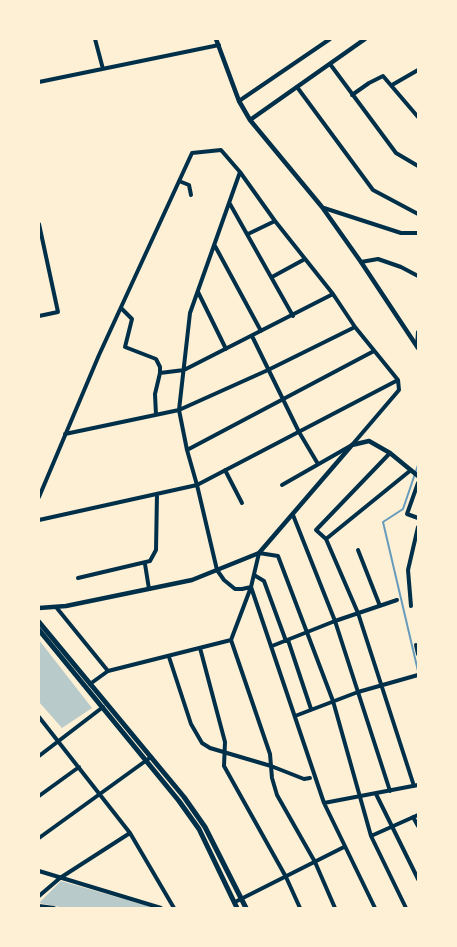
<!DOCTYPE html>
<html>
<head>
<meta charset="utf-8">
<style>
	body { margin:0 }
	#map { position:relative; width:457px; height:947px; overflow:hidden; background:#fdf0d5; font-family:"Roboto Condensed",sans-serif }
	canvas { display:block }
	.frame { position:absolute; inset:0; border:40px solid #fdf0d5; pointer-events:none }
</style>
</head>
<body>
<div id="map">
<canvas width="457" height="947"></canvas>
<div class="frame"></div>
</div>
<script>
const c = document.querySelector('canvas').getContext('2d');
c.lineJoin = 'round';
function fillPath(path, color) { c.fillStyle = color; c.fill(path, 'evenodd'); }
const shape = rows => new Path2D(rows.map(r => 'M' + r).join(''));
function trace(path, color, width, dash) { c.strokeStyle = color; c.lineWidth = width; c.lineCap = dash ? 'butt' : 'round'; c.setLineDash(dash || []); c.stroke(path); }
fillPath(shape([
	[39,640,92,708,62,728,39,702],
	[61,881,155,908,65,908,39,903]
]), '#b9caca');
trace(shape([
	[418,465,403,509,383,522,418,671]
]), '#669bbc', 2);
trace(shape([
	[95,39,103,69],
	[330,64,396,153,418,166],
	[39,82,219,45],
	[392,85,418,70],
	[297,87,373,190,418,214],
	[352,95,369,83,383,76,418,117],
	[239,101,330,39],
	[240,172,190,313,179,410,187,450,197,485,217,570,224,580,235,589,242,589,251,587],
	[179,181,189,185,191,195],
	[230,204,293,316],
	[324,208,401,233,418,233],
	[39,224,58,312,39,316],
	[248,234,275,221],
	[215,246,261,331],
	[361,262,378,259,401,267,418,276],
	[272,277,305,259],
	[198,292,226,349],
	[121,308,132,319,125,347,156,359,160,367,160,373],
	[252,336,299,432,318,464],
	[417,346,418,332],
	[156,415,155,394,160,373,184,370,333,294],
	[65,434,179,410,268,370,355,327],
	[187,450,374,351],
	[390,453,316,530,326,539,358,613,414,786],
	[225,470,242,503],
	[418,483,407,514,418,518],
	[39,497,99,355,192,153,221,150,240,172,275,221,333,294,355,327,398,380,399,390,352,445,282,485],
	[293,515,335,621,390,791],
	[39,520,197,485,398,380],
	[326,539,411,470],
	[358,550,380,606],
	[145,564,149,589],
	[254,575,264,581,286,641],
	[78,578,150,561,156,550,157,494],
	[411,606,408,570,418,527],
	[56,607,108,671,231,640,251,587],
	[231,640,270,754,272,778,277,795,315,862,335,908],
	[288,640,311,709],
	[416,645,418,654],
	[272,646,335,621,397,600],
	[200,648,225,742,224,766,286,877,300,908],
	[169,657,191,724,202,743,210,748,271,766,304,779,310,778],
	[90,684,108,671],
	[295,716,358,692,418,675],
	[39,717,130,833,174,908],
	[39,756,103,707],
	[376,794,418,879],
	[39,796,79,767],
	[324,803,418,785],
	[413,817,418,826],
	[371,836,418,815],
	[39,838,151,757],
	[39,871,161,908],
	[39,896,60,878,130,833],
	[235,902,344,847],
	[39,906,54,908],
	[375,908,324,803,251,587,259,553,278,556,333,701,371,836,406,908]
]), '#003049', 4);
trace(shape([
	[216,39,239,101,250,120,322,207,361,262,418,348],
	[250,120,365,39],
	[39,608,66,606,192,580,259,553,352,445,369,441,390,453,418,476]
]), '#003049', 4.5);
trace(shape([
	[39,622,184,797,205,827,246,908],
	[39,630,179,801,199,829,237,908]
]), '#003049', 5);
</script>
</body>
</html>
